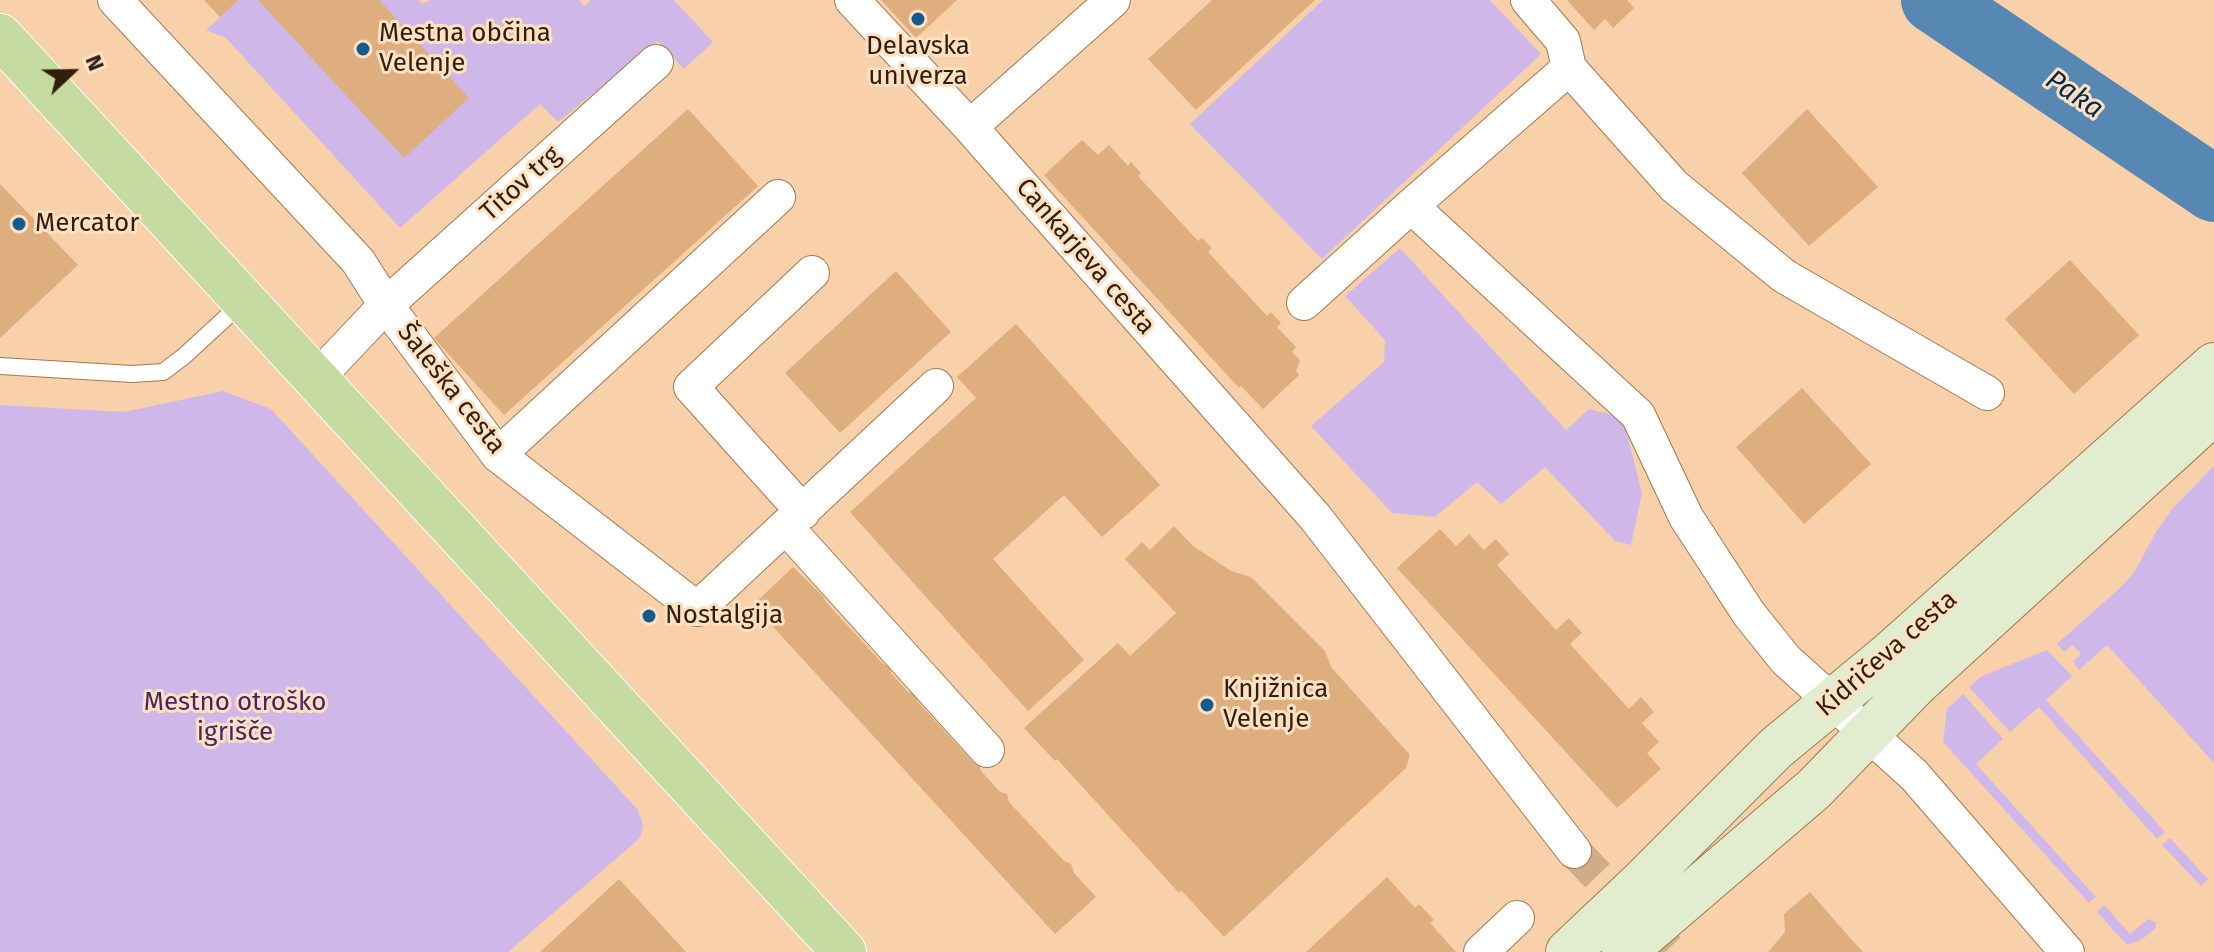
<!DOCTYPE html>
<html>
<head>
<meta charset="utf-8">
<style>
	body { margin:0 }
	#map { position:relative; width:2214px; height:952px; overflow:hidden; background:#f8d0a9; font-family:"Fira Sans",sans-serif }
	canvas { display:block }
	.north { position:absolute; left:32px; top:32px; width:80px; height:80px; -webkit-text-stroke:6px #fee0c2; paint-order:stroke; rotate:68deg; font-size:22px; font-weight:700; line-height:32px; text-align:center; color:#321f0b }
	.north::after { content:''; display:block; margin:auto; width:28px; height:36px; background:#321f0b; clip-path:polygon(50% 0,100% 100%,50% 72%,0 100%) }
</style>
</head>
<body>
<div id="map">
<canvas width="2214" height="952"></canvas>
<div class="north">N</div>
</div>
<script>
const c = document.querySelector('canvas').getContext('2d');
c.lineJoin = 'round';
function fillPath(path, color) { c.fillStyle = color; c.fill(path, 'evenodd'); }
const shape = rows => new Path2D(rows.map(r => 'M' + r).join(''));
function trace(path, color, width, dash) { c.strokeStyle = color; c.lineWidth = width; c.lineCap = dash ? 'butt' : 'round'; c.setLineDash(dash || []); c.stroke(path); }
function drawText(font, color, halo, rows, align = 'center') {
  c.font = font + ' "Fira Sans",sans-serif'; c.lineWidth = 6; c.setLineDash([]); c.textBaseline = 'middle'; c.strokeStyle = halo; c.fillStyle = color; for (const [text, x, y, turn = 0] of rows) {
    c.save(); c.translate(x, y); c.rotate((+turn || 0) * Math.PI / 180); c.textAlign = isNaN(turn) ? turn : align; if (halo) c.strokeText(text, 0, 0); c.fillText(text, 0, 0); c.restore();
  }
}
fillPath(shape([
	[239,0,419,0,422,4,431,0,579,0,584,6,591,0,674,0,713,42,684,69,658,41,558,122,540,104,400,228,226,38,206,30],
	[1323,0,1490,0,1541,54,1322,259,1190,124],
	[1400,248,1566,430,1589,409,1623,418,1642,493,1631,545,1615,541,1545,467,1501,504,1477,482,1435,517,1392,513,1311,426,1384,362,1385,340,1345,296],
	[223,391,271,409,638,810,643,825,640,838,508,952,0,952,0,405,124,412],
	[2214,466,2214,763,2107,645,2079,670,2073,662,2081,654,2073,645,2064,652,2057,644,2121,587,2135,571,2157,530,2173,508],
	[2047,650,2072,676,2046,700,2165,832,2157,839,2039,707,2010,732,1969,687,1982,676],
	[1963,694,2003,739,1976,764,2096,897,2089,903,1943,742,1947,709],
	[2170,838,2208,879,2201,886,2162,845],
	[2104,905,2130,934,2148,919,2155,922,2156,928,2141,940,2127,945,2097,912]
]), '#cfb8e9');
trace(shape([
	[1934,0,2214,189]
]), '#5788b4', 66);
fillPath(shape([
	[204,0,239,0,220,17],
	[258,0,379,0,469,98,404,158],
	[881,0,957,0,916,38],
	[1212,0,1315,0,1196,110,1148,59],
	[1567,0,1627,0,1634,8,1613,28,1605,19,1594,30],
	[688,109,758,186,504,415,434,338],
	[1807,109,1878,187,1809,246,1742,173],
	[1082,140,1098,155,1109,145,1128,166,1131,162,1141,173,1138,176,1198,241,1202,238,1212,248,1208,252,1267,316,1271,312,1281,323,1277,327,1296,347,1292,352,1300,360,1296,371,1299,375,1263,409,1241,386,1239,388,1044,175],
	[0,184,78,265,0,338],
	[2070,260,2139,335,2074,394,2005,319],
	[896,271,951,332,840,433,785,373],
	[1016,324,1160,485,1102,537,1064,495,993,559,1084,660,1028,711,850,512,976,398,957,377],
	[1802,388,1871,464,1804,524,1736,447],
	[1174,526,1193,546,1231,571,1251,577,1325,651,1331,667,1410,755,1406,768,1224,937,1181,890,1179,893,1057,759,1055,761,1024,728,1118,643,1130,656,1176,613,1125,559,1142,542,1150,550],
	[1440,529,1456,546,1469,534,1484,550,1496,539,1509,554,1497,565,1556,630,1569,618,1582,633,1570,644,1629,709,1641,697,1654,712,1642,723,1659,742,1647,753,1661,769,1617,808,1397,568],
	[793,567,823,596,826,602,883,664,889,666,891,673,908,692,915,695,918,702,972,761,979,763,981,771,1000,792,1007,794,1009,802,1064,861,1071,864,1074,873,1096,897,1055,934,753,605],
	[1387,877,1415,908,1419,904,1434,920,1430,923,1456,952,1306,952],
	[619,879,686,952,540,952],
	[1810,892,1844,931,1863,952,1768,952,1785,932,1784,914]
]), '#deae7e');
trace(shape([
	[1574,851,1671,952]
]), '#d0ad89', 34, [34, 17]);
const lane = shape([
	[0,366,132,374,163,372,183,357,244,301]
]);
const street = shape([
	[115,0,358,261,386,305,498,455,697,609,936,386],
	[852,0,970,127,1315,517,1574,851],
	[1528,0,1563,41,1569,68],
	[970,127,1113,0],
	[1411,206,1638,415,1686,517,1749,614,1786,660,1914,775,2067,952],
	[1304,303,1411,206,1569,68,1674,186,1784,276,1987,393],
	[316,379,386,305,656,62],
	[498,455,778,197],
	[803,512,691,387,812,273],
	[787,528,987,750],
	[1481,952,1517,918]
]);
const secondary = shape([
	[1568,952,1639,885,1776,748,1890,654,2214,365],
	[1624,952,1814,789,1917,683,2214,412]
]);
const primary = shape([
	[0,36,844,952]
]);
trace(lane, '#a67849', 18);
trace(street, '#a67849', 36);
trace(secondary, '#a67849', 46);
trace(primary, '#fff', 46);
trace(lane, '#fff', 16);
trace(street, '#fff', 34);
trace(secondary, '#e2edd0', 44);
trace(primary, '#c5dba1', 44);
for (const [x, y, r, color] of [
	[918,19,8,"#135b8f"],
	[363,49,8,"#135b8f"],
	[19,224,8,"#135b8f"],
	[649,616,8,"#135b8f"],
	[1207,705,8,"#135b8f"]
]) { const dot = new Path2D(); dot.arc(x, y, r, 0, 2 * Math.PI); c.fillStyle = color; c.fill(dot); trace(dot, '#fee0c2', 3); }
drawText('26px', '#321f0b', '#fee0c2', [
	["Mestna občina",379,34],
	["Velenje",379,64],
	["Delavska",918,47,"center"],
	["univerza",918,77,"center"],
	["Mercator",35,224],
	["Nostalgija",665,616],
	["Knjižnica",1223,690],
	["Velenje",1223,720]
], 'left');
drawText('26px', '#321f0b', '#fee0c2', [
	["Titov trg",521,184,-42],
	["Cankarjeva cesta",1085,257,49],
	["Šaleška cesta",451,389,52],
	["Kidričeva cesta",1887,654,-41]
]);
drawText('26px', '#492568', '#fee0c2', [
	["Mestno otroško",235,703],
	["igrišče",235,733]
]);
drawText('italic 28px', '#032b49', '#fee0c2', [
	["Paka",2074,95,34]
]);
</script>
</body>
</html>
